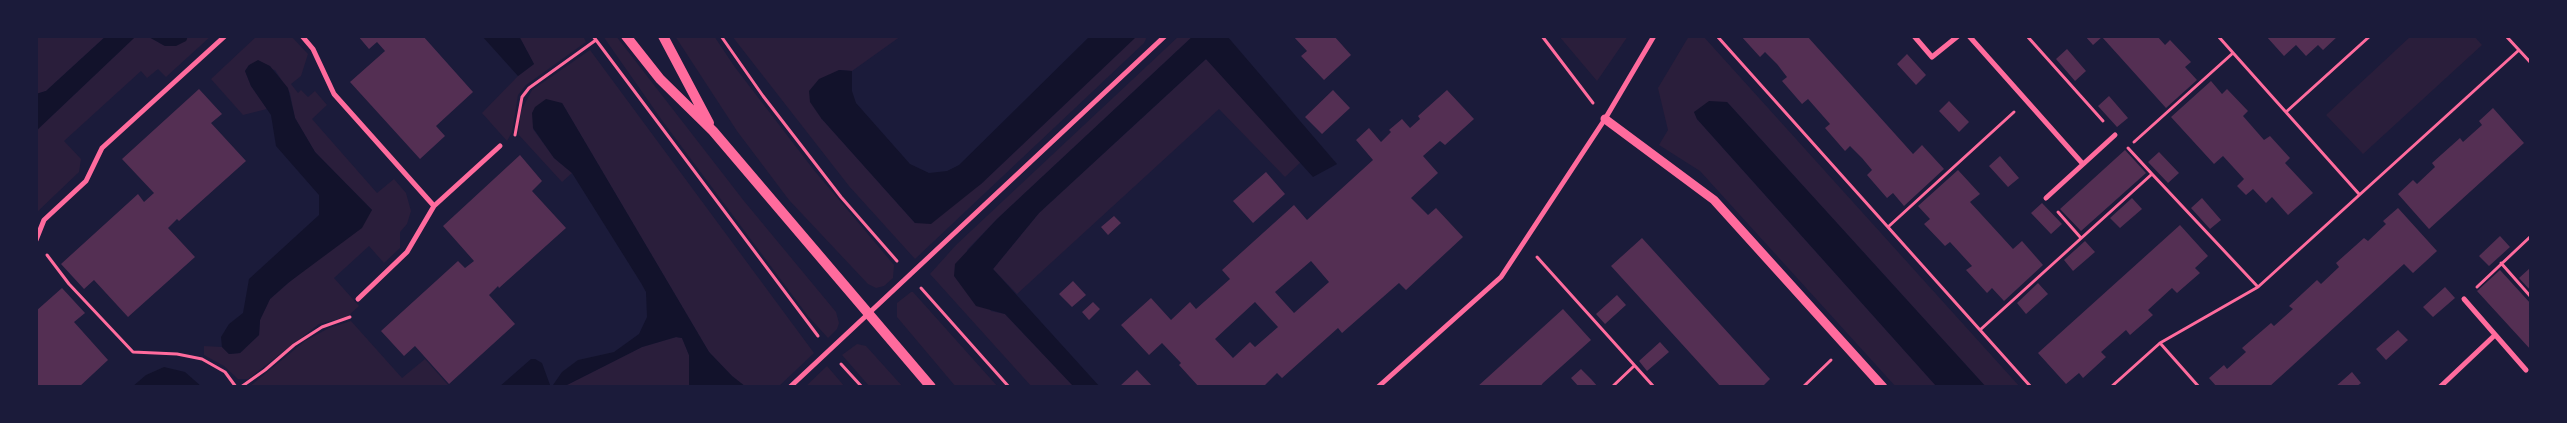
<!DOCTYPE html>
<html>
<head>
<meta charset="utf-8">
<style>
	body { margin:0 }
	#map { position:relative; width:2567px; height:423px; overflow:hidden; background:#1b1b3a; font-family:Manrope,sans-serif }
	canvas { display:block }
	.frame { position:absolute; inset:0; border:38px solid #1b1b3a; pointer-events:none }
</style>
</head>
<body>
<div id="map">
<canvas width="2567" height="423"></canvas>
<div class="frame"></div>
</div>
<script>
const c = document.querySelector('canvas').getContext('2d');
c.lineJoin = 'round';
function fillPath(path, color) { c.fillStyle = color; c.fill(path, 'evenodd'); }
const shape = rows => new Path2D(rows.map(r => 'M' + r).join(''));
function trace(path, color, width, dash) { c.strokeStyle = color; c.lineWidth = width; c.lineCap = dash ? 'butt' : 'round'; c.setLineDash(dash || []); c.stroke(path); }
fillPath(shape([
	[36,36,106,36,46,91,36,94],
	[139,36,149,37,165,46,186,41,188,36,211,36,166,77,158,69,147,78,141,71,64,141,81,159,79,172,36,213,36,131,134,38],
	[257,36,291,36,308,54,301,76,291,84,298,93,301,90,308,97,315,91,327,105,312,119,377,193,394,179,406,193,411,211,407,224,400,232,400,248,384,263,369,246,334,278,359,306,347,317,319,324,248,379,238,379,224,366,204,355,204,346,222,347,229,354,240,353,259,335,260,320,270,299,372,210,315,152,295,118,290,93,275,70,249,65,245,71,251,86,267,109,243,115,211,79],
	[519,36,583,36,586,42,526,85,518,95,512,132,507,141,482,113,518,76,534,64],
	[603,36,616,36,744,201,836,312,839,323,837,329,828,338,808,316,661,119],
	[675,36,714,36,734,66,813,169,894,265,893,278,884,286,876,288,868,284,789,200,737,131],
	[732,36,901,36,852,71,839,70,821,118,915,223,981,184,1137,36,1145,36,1146,39,1144,43,915,259,849,186],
	[1179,36,1193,36,997,219,967,250,991,311,1005,314,1074,387,1032,387,930,274,956,245],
	[1559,36,1628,36,1597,81],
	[1689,36,1703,36,2020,387,1986,387,1727,102,1694,112,1697,119,1937,387,1896,387,1700,171,1659,145,1668,130,1658,88],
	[2411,36,2474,36,2482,45,2363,154,2326,115],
	[590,50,814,353,778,387,746,387,732,376,709,352,562,103,533,129,554,158,572,173,562,182,518,134,521,111,532,90],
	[1206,59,1301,162,1285,177,1219,109,1017,294,993,269,1039,213],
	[911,292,913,292,998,387,956,387,897,317,897,303],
	[351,321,402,378,425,359,450,387,249,387,305,341,329,328],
	[676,337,682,338,689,355,689,387,563,387,642,347],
	[857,344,866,346,903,387,870,387,842,355],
	[827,366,845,387,805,387]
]), '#2a1e3b');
fillPath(shape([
	[106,36,139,36,134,38,36,131,36,94,46,91],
	[142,36,188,36,186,41,176,46,165,46,149,37],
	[482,36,519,36,534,64,518,76],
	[1090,36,1137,36,981,184,931,224,915,223,821,118,810,102,809,91,819,79,839,70,852,71,852,91,856,103,910,164,929,173,947,171,959,165],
	[1193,36,1227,36,1337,164,1313,177,1206,59,1039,213,993,269,1100,387,1074,387,1005,314,976,306,954,276,955,264,997,219],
	[258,60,270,66,288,88,295,118,315,152,372,210,362,228,288,283,270,299,260,320,259,335,240,353,229,354,222,347,221,337,229,324,243,313,249,279,319,215,319,195,276,146,271,115,251,86,245,71,249,65],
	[546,99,562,103,709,352,732,376,746,387,689,387,689,355,682,338,676,337,642,347,563,387,499,387,531,359,535,359,542,363,550,385,553,385,562,372,578,360,614,352,639,334,647,317,646,292,641,283,572,173,554,158,533,128,532,113,535,107],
	[1709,101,1727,102,1986,387,1937,387,1697,119,1694,112],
	[164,367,185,372,202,387,132,387,146,375]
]), '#12122b');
fillPath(shape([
	[358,36,423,36,473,92,436,126,445,136,420,159,350,82,385,51,377,42,369,49],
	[1293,36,1334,36,1351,55,1324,80,1301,56,1307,51],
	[1741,36,1807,36,1913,154,1922,145,1944,169,1904,206,1893,193,1887,198,1867,175,1872,170,1862,158,1850,146,1845,151,1825,128,1830,124,1808,99,1802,104,1782,81,1787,77,1777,64,1765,52,1760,57],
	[2085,36,2157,36,2165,45,2170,40,2191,62,2185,67,2197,80,2166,108,2102,37,2093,45],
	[2266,36,2338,36,2323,50,2318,45,2306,56,2296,45,2284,56],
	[2067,49,2086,71,2075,81,2056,59],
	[1907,54,1926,75,1916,85,1897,64],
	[2211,81,2222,94,2227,89,2248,111,2243,116,2264,140,2270,136,2290,158,2285,163,2313,193,2288,215,2272,197,2266,203,2253,189,2246,195,2237,186,2244,179,2223,156,2214,164,2171,117],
	[199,89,222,114,211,123,246,161,179,221,177,219,168,228,195,257,128,317,94,280,84,289,61,264,138,194,144,202,154,193,122,159],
	[1333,90,1350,108,1322,134,1305,117],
	[1447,90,1474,119,1445,145,1440,141,1423,156,1438,173,1411,198,1428,215,1436,208,1463,237,1406,290,1399,283,1342,333,1338,328,1282,378,1277,373,1263,387,1199,387,1179,365,1181,363,1162,343,1149,355,1121,325,1151,298,1171,320,1190,302,1196,309,1230,279,1222,270,1294,205,1307,220,1373,160,1356,140,1369,128,1381,142,1391,132,1389,130,1402,119,1410,128,1420,119,1418,116],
	[1311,261,1329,282,1294,313,1275,292],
	[1255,302,1278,327,1255,347,1250,342,1233,358,1215,339],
	[2109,96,2128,118,2117,127,2098,106],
	[1949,101,1969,122,1959,132,1939,111],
	[2493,108,2524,143,2429,229,2398,194,2413,180,2417,184,2435,167,2432,163,2460,138,2463,142,2482,125,2479,121],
	[2125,150,2146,173,2081,231,2060,209],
	[2159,152,2179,173,2168,183,2148,162],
	[520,155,542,181,532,191,566,228,499,288,498,286,489,295,515,324,449,384,415,346,404,356,381,331,458,261,465,268,474,261,443,226],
	[2000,156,2019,178,2008,187,1989,166],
	[1958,170,1980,194,1970,202,2013,249,2022,241,2043,265,2004,301,1992,288,1987,293,1966,270,1972,266,1950,242,1945,246,1924,224,1930,219,1918,206],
	[1266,172,1285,194,1253,223,1233,201],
	[2132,198,2142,209,2120,228,2110,218],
	[2202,198,2221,220,2210,229,2191,208],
	[2042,203,2062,224,2051,234,2031,213],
	[2398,208,2437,251,2413,273,2404,264,2269,387,2217,387,2209,378,2224,365,2227,369,2246,352,2242,348,2271,323,2274,326,2293,309,2289,306,2317,280,2321,284,2339,267,2336,263,2364,238,2368,241,2386,224,2383,221],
	[1114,216,1121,223,1108,235,1101,227],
	[2180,225,2208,256,2195,268,2200,273,2177,293,2172,288,2148,310,2153,315,2130,335,2126,330,2101,352,2106,357,2083,378,2079,373,2066,384,2038,353],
	[2500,236,2510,247,2489,266,2479,256],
	[1642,238,1770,379,1762,387,1721,387,1611,266],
	[2085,241,2095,252,2073,271,2064,260],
	[2530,268,2531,270,2531,291,2519,278],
	[2500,270,2531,304,2531,350,2477,291],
	[1073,281,1086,295,1072,307,1059,294],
	[2038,283,2048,294,2026,314,2017,303],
	[2445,287,2455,298,2433,317,2423,307],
	[62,288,85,313,74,322,108,360,79,387,36,387,36,311],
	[1617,295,1626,305,1605,324,1596,314],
	[1093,302,1100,309,1089,320,1082,312],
	[1563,309,1591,340,1543,383,1540,387,1477,387],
	[2398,330,2408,340,2386,360,2376,349],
	[1660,342,1669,352,1647,371,1639,361],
	[1581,369,1591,379,1598,387,1579,387,1571,378],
	[1137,370,1153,387,1119,387,1136,371],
	[2352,372,2361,383,2356,387,2335,387]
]), '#542f53');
trace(shape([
	[593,36,818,336],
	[721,36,763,96,841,197,897,261],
	[1542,36,1593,103],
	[1717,36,2031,387],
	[2027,36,2103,121],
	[2218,36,2359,194],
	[2506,36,2531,63],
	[2286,112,2370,36],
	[515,135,522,97,529,88,596,40],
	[2134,142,2233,53],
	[2152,174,2258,287],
	[2058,212,2081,238],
	[1888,227,2014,112],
	[47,255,69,284,133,352,177,354,202,359,225,372,236,387],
	[1537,257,1654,387],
	[2501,263,2531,297],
	[2477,287,2531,236],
	[921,288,1009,387],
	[1980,330,2152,174,2128,148],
	[2160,343,2199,387],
	[841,364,862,387],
	[241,387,265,370,294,345,322,327,350,317],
	[1612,387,1634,366],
	[1803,387,1831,360],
	[2111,387,2160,343,2258,287,2519,50]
]), '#ff6b9d', 3);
trace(shape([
	[302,36,313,49,334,94,434,206],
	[1914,36,1932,57,1958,36],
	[1969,36,2082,163],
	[2046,198,2115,135],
	[36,240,44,220,86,181,102,148,225,36],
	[358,299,407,252,434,206,500,146],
	[2464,299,2526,370],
	[790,387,1165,36],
	[1378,387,1501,277,1605,119,1654,36],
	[2440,387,2495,335]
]), '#ff6b9d', 5);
trace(shape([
	[1605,119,1714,200,1883,387]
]), '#ff6b9d', 9);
trace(shape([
	[626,36,660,79,713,131,931,387],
	[663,36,709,123]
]), '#ff6b9d', 10);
</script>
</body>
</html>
